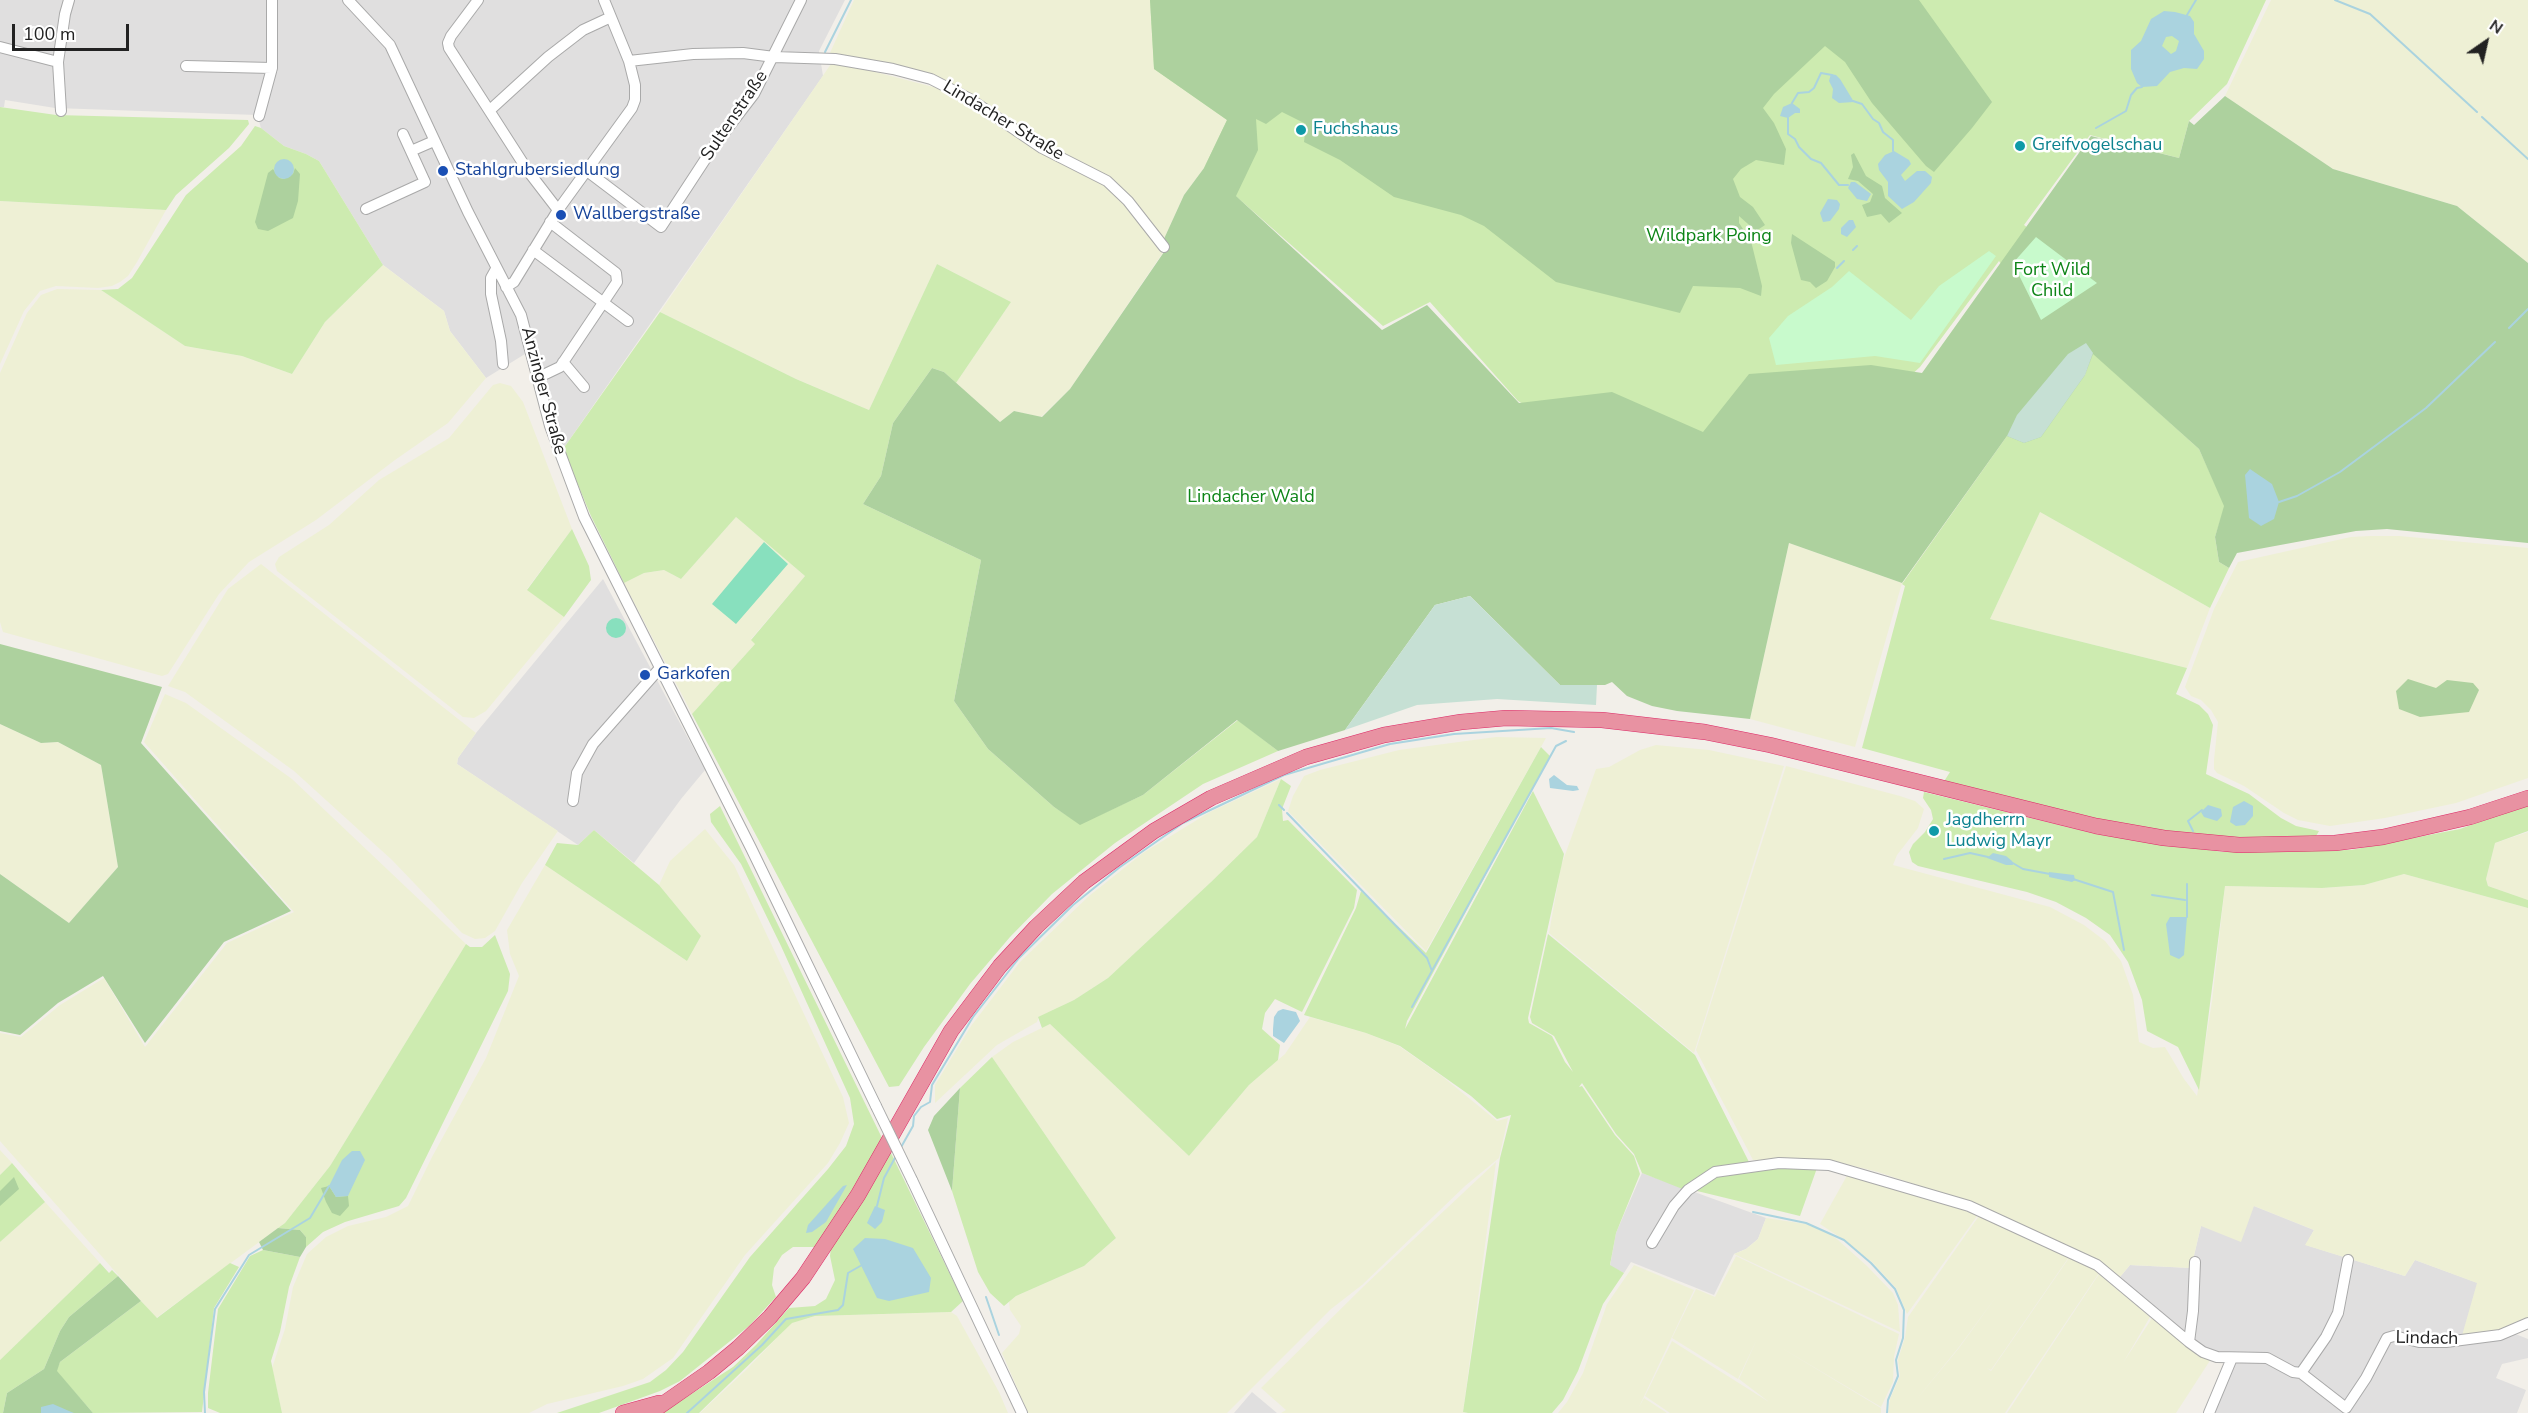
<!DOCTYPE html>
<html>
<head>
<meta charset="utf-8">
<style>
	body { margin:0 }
	#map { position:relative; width:2528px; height:1413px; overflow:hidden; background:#f2efe9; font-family:"Nunito Sans",sans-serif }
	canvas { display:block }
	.north { position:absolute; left:2456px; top:12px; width:60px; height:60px; -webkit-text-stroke:4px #fff; paint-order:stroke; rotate:34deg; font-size:16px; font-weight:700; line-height:24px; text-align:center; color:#222 }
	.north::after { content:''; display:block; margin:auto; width:21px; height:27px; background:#222; clip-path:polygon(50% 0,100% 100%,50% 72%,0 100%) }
	.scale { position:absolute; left:12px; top:24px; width:117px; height:27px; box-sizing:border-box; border:3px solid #222; border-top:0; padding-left:8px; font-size:18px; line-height:21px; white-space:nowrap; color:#222; -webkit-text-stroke:4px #fff; paint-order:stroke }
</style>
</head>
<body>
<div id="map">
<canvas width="2528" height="1413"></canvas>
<div class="north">N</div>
<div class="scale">100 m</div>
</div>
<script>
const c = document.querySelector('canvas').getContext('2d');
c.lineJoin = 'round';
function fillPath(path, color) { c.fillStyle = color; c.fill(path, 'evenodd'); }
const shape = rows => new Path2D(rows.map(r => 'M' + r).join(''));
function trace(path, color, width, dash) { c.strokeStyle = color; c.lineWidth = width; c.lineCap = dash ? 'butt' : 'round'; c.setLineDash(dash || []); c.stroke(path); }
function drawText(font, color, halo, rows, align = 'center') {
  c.font = font + ' "Nunito Sans",sans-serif'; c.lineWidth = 5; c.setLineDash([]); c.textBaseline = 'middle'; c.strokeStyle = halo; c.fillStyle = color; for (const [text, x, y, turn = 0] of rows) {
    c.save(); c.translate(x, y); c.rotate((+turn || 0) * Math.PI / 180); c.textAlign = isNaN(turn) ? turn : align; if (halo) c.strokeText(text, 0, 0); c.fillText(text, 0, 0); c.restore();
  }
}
fillPath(shape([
	[0,0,845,0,819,51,823,76,563,449,525,354,486,378,450,331,444,311,383,265,319,161,306,154,284,146,261,128,257,115,55,108,5,100,4,107,0,107],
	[603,579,705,770,681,799,634,863,594,830,578,845,457,764,458,758,476,733],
	[1642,1173,1766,1218,1758,1239,1746,1249,1734,1254,1714,1295,1631,1262,1624,1273,1610,1266,1616,1233],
	[2254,1206,2314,1230,2306,1245,2405,1276,2415,1260,2478,1283,2508,1331,2528,1339,2528,1358,2502,1364,2496,1378,2526,1390,2517,1413,2204,1413,2225,1362,2114,1284,2130,1265,2191,1268,2201,1226],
	[1252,1392,1277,1413,1234,1413]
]), '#e0dfdf');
fillPath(shape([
	[854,0,1150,0,1154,69,1227,120,1204,168,1184,195,1163,241,1130,202,948,85,829,55],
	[2271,0,2528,0,2528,263,2457,206,2333,169,2225,96],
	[833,61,945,90,1009,130,1100,177,1118,194,1164,251,1070,389,1041,417,1014,411,1000,422,956,383,1011,302,937,264,869,410,796,379,660,312],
	[0,201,166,210,137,262,128,276,120,282,112,286,98,288,56,286,40,291,24,311,0,364],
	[383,265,444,311,450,331,486,378,448,423,395,460,316,520,249,562,219,594,168,674,162,676,3,632,0,622,0,373,27,313,41,295,57,289,101,290,185,346,242,356,292,374,325,322],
	[500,383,511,386,523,402,572,529,527,589,564,617,486,711,474,718,463,717,277,571,275,564,279,557,329,525,379,480,449,438,493,385],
	[2040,512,2210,608,2187,668,1990,619],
	[736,517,805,576,751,639,756,643,692,714,624,583,644,573,664,570,681,579],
	[2370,536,2399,536,2528,548,2528,778,2456,803,2385,818,2330,826,2298,820,2284,813,2244,786,2217,773,2214,769,2214,760,2218,722,2211,710,2201,700,2191,696,2185,687,2214,609,2238,562,2351,537],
	[1789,543,1902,583,1855,747,1750,719],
	[261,564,476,733,458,758,457,764,558,831,522,883,495,931,485,938,475,939,462,933,392,860,294,771,185,692,168,686,228,589],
	[165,694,186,703,292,779,466,944,330,1166,285,1223,156,1318,0,1141,0,1033,21,1037,60,1005,104,978,145,1047,227,943,294,912,144,742],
	[0,724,41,743,58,742,101,765,118,867,69,923,0,874],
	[1496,737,1546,738,1426,951,1288,811,1293,796,1304,776,1320,770,1399,750],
	[1656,745,1709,750,1784,766,1694,1053,1549,933,1561,866,1596,769,1609,767,1640,750],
	[1786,766,1900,796,1915,801,1924,809,1918,828,1897,855,1893,865,2050,907,2084,925,2105,941,2121,961,2133,995,2139,1042,2153,1048,2165,1047,2184,1079,2197,1096,2212,1001,2225,886,2323,888,2364,885,2404,874,2528,908,2528,1321,2511,1331,2461,1339,2477,1283,2415,1260,2405,1276,2305,1245,2314,1230,2254,1206,2241,1242,2201,1226,2191,1268,2130,1265,2120,1277,2090,1257,1970,1203,1878,1172,1830,1160,1753,1160,1696,1050],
	[1281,779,1257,837,1211,882,1108,978,1074,1000,1039,1017,1037,1022,997,1045,935,1103,935,1085,971,1026,1020,962,1089,896,1143,853,1210,812],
	[705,829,734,865,843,1097,849,1123,840,1143,828,1163,745,1255,673,1358,643,1379,623,1386,547,1404,529,1413,282,1413,272,1368,285,1329,293,1287,307,1254,326,1237,348,1226,386,1217,408,1206,432,1157,486,1058,519,976,510,954,507,930,545,865,687,961,701,936,659,885,670,861],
	[2528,832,2528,900,2488,886,2486,879,2495,843],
	[1310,1017,1366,1033,1399,1046,1443,1077,1497,1121,1508,1118,1499,1158,1465,1186,1362,1285,1331,1309,1227,1413,1028,1413,1002,1353,1019,1334,1021,1326,1010,1310,1009,1302,1016,1296,1084,1266,1116,1238,992,1057,1013,1042,1050,1024,1189,1156,1249,1085,1285,1054],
	[0,1150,12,1163,0,1175],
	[1496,1162,1463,1412,1468,1413,1281,1413,1286,1410,1261,1388,1364,1286],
	[1849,1172,1980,1212,1907,1314,1896,1288,1872,1262,1844,1240,1820,1224],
	[45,1202,100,1263,0,1360,0,1242],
	[1981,1213,2071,1254,1991,1370,1987,1368,1991,1371,2071,1255,2101,1270,2005,1413,1888,1413,1890,1399,1900,1376,1898,1360,1905,1337,1908,1317],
	[1998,1294,1959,1348,1916,1400,1959,1347],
	[1766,1218,1806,1224,1827,1232,1838,1240,1867,1266,1893,1293,1898,1305,1900,1332,1734,1254,1746,1249,1758,1239],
	[1736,1256,1899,1334,1894,1357,1893,1382,1881,1407,1780,1347,1881,1408,1881,1413,1670,1413,1645,1396,1672,1341,1769,1402,1739,1379,1757,1339,1738,1379,1672,1338,1696,1289,1715,1297],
	[1634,1265,1694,1290,1639,1407,1644,1398,1667,1413,1558,1413,1567,1402,1583,1373,1607,1304],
	[2099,1274,2150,1317,2123,1363,2152,1318,2187,1346,2211,1359,2176,1413,2007,1413],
	[951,1312,957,1316,999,1392,1008,1413,700,1413,745,1371,791,1323,815,1316]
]), '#eef0d5');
fillPath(shape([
	[1150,0,2266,0,2227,84,2189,121,2179,158,2090,135,2024,225,2105,284,2043,326,1999,261,1920,367,1750,522,1701,507,1518,401,1430,302,1383,326,1204,168,1227,120,1154,69],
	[0,107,56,115,248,120,249,124,229,148,176,195,166,210,0,201],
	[255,126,261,128,284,146,306,154,319,161,383,265,325,322,292,374,242,356,185,346,101,290,118,289,132,278,186,195,241,146],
	[937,264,1011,302,956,383,944,372,932,368,893,423,881,476,863,504,981,560,954,701,988,749,1054,807,1080,824,1143,795,1238,720,1278,751,1203,784,1115,843,1052,894,1010,937,970,984,924,1047,899,1086,889,1087,692,714,755,644,751,640,805,576,736,517,681,579,664,570,644,573,624,583,591,516,563,449,660,312,796,379,869,410],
	[2093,353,2199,449,2225,506,2215,537,2219,562,2229,568,2210,608,2040,512,1990,619,2187,668,2176,694,2199,705,2208,714,2213,725,2206,774,2249,794,2281,818,2296,826,2319,831,2315,838,2236,839,2146,830,1943,783,1950,772,1862,748,1905,586,1902,584,2007,436,2085,375],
	[572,529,589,566,591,580,564,617,527,590],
	[1541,747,1550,756,1407,1021,1405,1029,1533,791,1564,854,1528,1018,1529,1023,1552,1036,1565,1062,1573,1072,1554,1036,1532,1023,1530,1017,1548,934,1695,1055,1749,1162,1685,1190,1642,1173,1634,1154,1616,1134,1582,1083,1579,1087,1582,1086,1615,1135,1634,1156,1640,1174,1616,1233,1610,1265,1624,1273,1603,1304,1578,1371,1563,1400,1552,1413,1468,1413,1463,1412,1500,1158,1511,1115,1497,1119,1471,1096,1400,1046,1366,1033,1304,1015,1356,908,1361,891,1426,953],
	[1281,779,1291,786,1282,809,1283,821,1288,820,1357,890,1354,908,1302,1012,1275,999,1265,1013,1262,1029,1280,1045,1278,1060,1249,1085,1189,1156,1050,1024,1042,1028,1038,1017,1074,1000,1108,978,1211,882,1257,837],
	[1924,792,2096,834,2223,852,2351,850,2460,829,2528,804,2528,831,2495,843,2486,879,2488,886,2528,900,2528,908,2404,874,2364,885,2322,888,2225,886,2199,1090,2178,1047,2147,1031,2142,1000,2128,962,2110,935,2086,918,2056,902,2027,892,1918,866,1912,862,1909,852,1913,844,1925,832,1933,819,1931,810,1923,798],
	[720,806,882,1138,855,1188,815,1247,793,1247,782,1255,774,1268,772,1285,776,1297,749,1326,680,1381,660,1391,599,1413,557,1413,650,1382,666,1370,683,1352,750,1257,828,1169,846,1146,854,1124,850,1098,781,946,741,864,711,822,710,814],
	[594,830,659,885,701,936,687,961,545,865,557,843,578,845],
	[495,935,510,974,508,991,406,1198,399,1206,345,1222,323,1232,306,1247,306,1237,300,1230,278,1228,285,1223,330,1166,466,944,470,947,482,947],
	[992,1057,1116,1238,1084,1266,1016,1296,1004,1306,990,1293,978,1272,952,1191,960,1088],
	[889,1149,963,1301,951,1312,815,1316,792,1323,699,1413,662,1413,733,1367,756,1345,789,1308,815,1306,826,1299,835,1280,830,1256,831,1248],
	[12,1163,45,1202,0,1242,0,1175],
	[1772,1166,1817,1168,1800,1216,1693,1190,1717,1175],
	[263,1250,300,1257,289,1287,280,1332,271,1361,282,1413,220,1413,208,1408,208,1393,218,1309,250,1256],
	[100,1263,109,1273,112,1270,118,1276,69,1317,60,1331,44,1369,7,1393,3,1413,0,1413,0,1360],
	[230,1263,239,1267,214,1308,202,1412,93,1413,56,1371,60,1362,141,1301,157,1318]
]), '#cdebb0');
fillPath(shape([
	[1150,0,1919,0,1992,102,1972,128,1934,172,1926,166,1872,103,1845,62,1825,46,1774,94,1763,108,1774,123,1786,149,1784,165,1756,160,1741,169,1733,179,1740,197,1753,207,1765,225,1756,231,1739,216,1739,223,1751,241,1762,286,1761,296,1740,288,1693,286,1680,313,1556,282,1484,226,1461,215,1394,197,1340,160,1304,142,1306,124,1282,112,1266,124,1256,119,1258,150,1236,196,1382,330,1427,305,1519,403,1612,392,1703,432,1749,374,1871,365,1922,373,2091,136,2179,158,2189,121,2194,125,2225,96,2333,169,2457,206,2528,263,2528,543,2387,529,2356,531,2237,553,2229,568,2219,562,2215,537,2224,506,2199,449,2093,354,2085,375,2041,437,2024,443,2007,436,1902,583,1789,543,1750,719,1677,711,1652,706,1627,696,1612,682,1605,685,1560,685,1470,596,1435,605,1345,730,1278,751,1237,720,1143,795,1080,825,1054,807,988,749,954,701,981,560,863,504,881,476,893,423,932,368,944,372,1000,422,1014,411,1042,417,1070,389,1164,252,1163,241,1184,195,1204,168,1227,120,1154,69],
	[1854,153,1866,176,1882,186,1885,198,1902,213,1889,223,1881,214,1867,217,1862,205,1870,202,1873,194,1858,181,1848,179,1853,167,1851,155],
	[295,168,300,174,298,201,293,218,268,231,258,229,255,222,268,173,273,169,279,178,284,179,293,174],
	[1792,234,1835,262,1835,267,1827,281,1816,288,1810,282,1801,280,1791,243],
	[0,644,162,687,141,743,291,911,224,942,145,1043,103,976,58,1003,20,1035,0,1031,0,874,69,923,118,867,101,765,58,742,41,743,0,724],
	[2408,679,2436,688,2447,680,2473,683,2479,690,2469,712,2420,717,2399,709,2396,691],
	[960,1088,952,1191,928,1130,934,1116],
	[14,1177,19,1189,0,1206,0,1191],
	[329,1186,336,1197,348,1196,349,1206,340,1216,332,1213,326,1202,321,1188],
	[278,1228,300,1230,306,1237,306,1247,300,1257,263,1250,259,1242],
	[118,1276,141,1301,60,1362,57,1371,93,1413,3,1413,7,1393,44,1369,60,1331,69,1317]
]), '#add19e');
fillPath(shape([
	[2086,343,2093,353,2085,375,2041,437,2024,443,2007,436,2017,415,2068,354],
	[1470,596,1560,685,1597,685,1596,705,1497,699,1417,705,1345,730,1435,605]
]), '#c6e0d4');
fillPath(shape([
	[2036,237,2097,283,2041,320,2013,263],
	[1989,251,1996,256,1920,363,1875,356,1776,365,1769,338,1788,316,1832,287,1849,271,1911,320,1939,286]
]), '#c8facc');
fillPath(shape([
	[764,542,788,564,736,624,712,604],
	'606 628a10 10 0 1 1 20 0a10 10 0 1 1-20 0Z'
]), '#88e0be');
fillPath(shape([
	[2164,11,2175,12,2190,16,2194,22,2194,34,2204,51,2204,59,2197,69,2184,68,2170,72,2157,86,2142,87,2137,83,2131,69,2131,50,2141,41,2151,19],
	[2172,36,2179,41,2176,51,2171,54,2162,46,2166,37],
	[1831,74,1836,75,1840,79,1854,102,1839,103,1832,98,1833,89,1829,81],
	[1792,103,1800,109,1800,113,1795,113,1788,118,1780,116,1783,107],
	[1894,151,1909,160,1911,164,1901,175,1905,181,1917,171,1925,171,1932,177,1931,183,1914,202,1902,209,1888,196,1888,182,1879,170,1878,164,1885,155],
	'274 169a10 10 0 1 1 20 0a10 10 0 1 1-20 0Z',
	[1851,182,1855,182,1871,194,1867,201,1857,199,1848,188],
	[1828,199,1837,200,1840,204,1839,209,1830,221,1823,222,1820,213],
	[1849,220,1853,220,1856,227,1847,237,1841,234,1841,228],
	[2250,469,2272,484,2279,502,2274,519,2261,526,2249,518,2245,475],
	[1554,775,1567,785,1577,786,1579,790,1573,791,1550,788,1549,779],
	[2244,801,2253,806,2253,816,2245,825,2236,826,2230,822,2233,807],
	[2208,805,2221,809,2222,816,2217,821,2204,817,2201,812],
	[1993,853,2006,856,2012,861,2013,865,2006,865,1987,858],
	[2049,872,2074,875,2075,880,2072,882,2049,877],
	[2170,917,2187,917,2184,955,2179,959,2170,955,2166,924],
	[1283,1009,1296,1012,1300,1021,1284,1043,1273,1036,1273,1029,1274,1017,1278,1011],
	[352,1151,360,1151,365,1160,348,1196,336,1197,329,1186,342,1160],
	[847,1185,826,1222,812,1232,806,1233,808,1225,843,1186],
	[875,1206,885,1210,882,1222,875,1229,867,1223],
	[865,1238,885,1239,913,1248,931,1278,929,1292,889,1301,877,1298,853,1249],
	[53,1404,69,1411,74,1413,41,1413,41,1407]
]), '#aad3df');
trace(shape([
	[2335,0,2370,14,2477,112],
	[2187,15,2196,0],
	[825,52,851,0],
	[1853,101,1862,104,1873,119,1879,123,1883,132,1893,140,1893,151],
	[1792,103,1798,93,1809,92,1814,88,1821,73,1832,75],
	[2482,117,2528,159],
	[1788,118,1788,134,1795,139,1799,147,1811,159,1821,163,1839,185,1848,185],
	[2096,128,2126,111,2131,95,2137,88,2142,87],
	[1853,250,1857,246],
	[1837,268,1844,261],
	[2509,328,2528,309],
	[2279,502,2297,496,2340,472,2426,408,2495,342],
	[1279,805,1284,810],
	[1287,813,1427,958,1432,971],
	[2193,831,2188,821,2202,810],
	[1944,859,1970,853,1988,857],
	[2011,862,2023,869,2050,874],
	[2073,879,2113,892,2124,950],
	[2152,895,2185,900],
	[2187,917,2187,884],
	[1412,1007,1556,746,1566,741],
	[900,1149,913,1126,914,1116,921,1107,930,1102,932,1085,973,1017,1019,958,1073,905,1120,867,1183,823,1284,775,1390,744,1454,734,1551,728,1574,732],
	[877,1206,884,1178,896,1156],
	[1753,1212,1806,1223,1844,1240,1871,1263,1895,1289,1904,1310,1903,1338,1896,1360,1898,1376,1888,1400,1887,1413],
	[986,1297,999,1335],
	[205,1413,204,1392,215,1309,249,1255,310,1218,329,1186],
	[687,1413,762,1345,786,1319,838,1310,843,1305,848,1273,862,1265]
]), '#aad3df', 2);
const minor = shape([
	[348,0,390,45,468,212,521,315,550,426,584,517,751,848,876,1106],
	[478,0,451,36,448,43,449,48,528,171,558,210],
	[0,47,58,62],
	[629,61,693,54,743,53,774,57,835,59,893,69,931,79,970,99,1042,148,1107,181,1128,201,1164,247],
	[186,66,272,68],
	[490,110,548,57,583,30,611,17],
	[61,111,58,62,65,14,69,0],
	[259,116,272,68,272,0],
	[411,151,434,141],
	[587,171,661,227,714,146,754,94,801,0],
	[366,209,425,182,403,134],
	[533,250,628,321],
	[496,269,491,278,491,294,501,341,503,364],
	[506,287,514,282,558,210,632,108,635,100,635,85,629,61,604,0],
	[563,362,584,387],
	[537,378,560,367,617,282,616,273,550,222],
	[573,801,577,773,593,744,660,668],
	[912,1180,1022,1413],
	[1652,1243,1674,1206,1688,1190,1715,1172,1779,1163,1829,1165,1969,1206,2097,1265,2189,1342],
	[2195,1262,2193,1311,2189,1342,2203,1352,2217,1357,2267,1358,2293,1372,2301,1373,2346,1408,2366,1378,2387,1338,2394,1336,2419,1342,2446,1342,2500,1335,2528,1323],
	[2301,1373,2326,1337,2338,1313,2348,1260],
	[2209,1413,2232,1358]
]);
const highway = shape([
	[623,1413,659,1403],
	[650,1413,709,1372,738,1348,770,1317,803,1278,858,1195,951,1031,1000,966,1036,927,1084,882,1154,831,1211,798,1306,757,1384,735,1461,722,1506,718,1602,720,1705,732,1770,745,2096,826,2164,838,2239,845,2335,843,2383,837,2470,817,2528,798]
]);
trace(minor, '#a9a9a9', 12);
trace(highway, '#dc2a67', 16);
trace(minor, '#fff', 10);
trace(highway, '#e892a2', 15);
const minorBridge = shape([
	[876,1106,912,1180]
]);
trace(minorBridge, '#a9a9a9', 12, []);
trace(minorBridge, '#fff', 10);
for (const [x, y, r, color] of [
	[1301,130,6,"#0f9aa8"],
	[2020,146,6,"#0f9aa8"],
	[443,171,6,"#1a4fb4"],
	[561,215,6,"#1a4fb4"],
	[645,675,6,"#1a4fb4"],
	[1934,831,6,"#0f9aa8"]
]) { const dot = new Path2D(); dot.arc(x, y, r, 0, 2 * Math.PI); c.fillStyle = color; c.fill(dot); trace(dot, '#fff', 2); }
drawText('18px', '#222', '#fff', [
	["Sultenstraße",735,116,-56],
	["Lindacher Straße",1003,121,31],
	["Anzinger Straße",543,391,75],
	["Lindach",2427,1339,1]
]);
drawText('18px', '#0d838f', '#fff', [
	["Fuchshaus",1313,130],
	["Greifvogelschau",2032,146],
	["Jagdherrn",1946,821],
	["Ludwig Mayr",1946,842]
], 'left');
drawText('18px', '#164399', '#fff', [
	["Stahlgrubersiedlung",455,171],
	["Wallbergstraße",573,215],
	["Garkofen",657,675]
], 'left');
drawText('18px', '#0c8416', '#fff', [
	["Wildpark Poing",1709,237],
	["Fort Wild",2052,271],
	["Child",2052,292],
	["Lindacher Wald",1251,498]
]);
</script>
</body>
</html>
